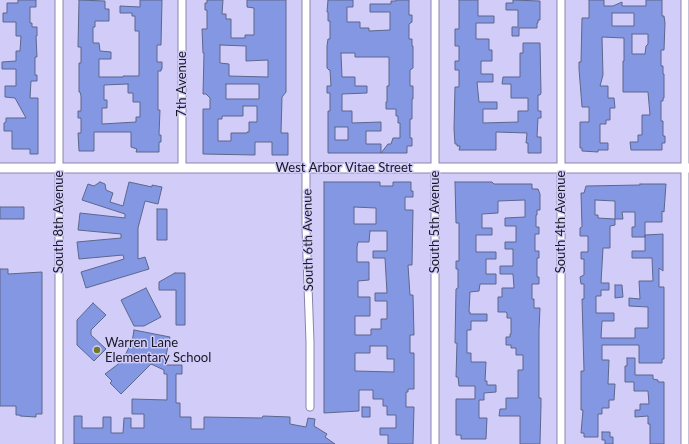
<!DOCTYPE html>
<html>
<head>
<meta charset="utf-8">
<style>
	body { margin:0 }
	canvas { display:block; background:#d2ccf8 }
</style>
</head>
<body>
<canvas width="689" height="444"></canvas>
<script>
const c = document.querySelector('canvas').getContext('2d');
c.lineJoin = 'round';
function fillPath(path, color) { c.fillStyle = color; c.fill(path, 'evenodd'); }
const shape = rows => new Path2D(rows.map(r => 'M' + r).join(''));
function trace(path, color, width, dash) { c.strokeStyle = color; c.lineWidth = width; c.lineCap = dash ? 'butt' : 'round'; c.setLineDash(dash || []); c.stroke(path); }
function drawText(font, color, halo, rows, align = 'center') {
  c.font = font + ' Lato,sans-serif'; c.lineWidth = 3; c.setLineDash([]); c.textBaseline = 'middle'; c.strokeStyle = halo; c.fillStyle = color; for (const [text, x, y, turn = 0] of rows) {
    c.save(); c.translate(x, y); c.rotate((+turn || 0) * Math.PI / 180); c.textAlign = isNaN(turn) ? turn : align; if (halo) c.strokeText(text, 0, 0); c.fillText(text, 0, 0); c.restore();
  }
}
const building = shape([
	[18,0,36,0,36,7,30,7,30,23,32,23,32,27,37,27,37,36,36,36,37,57,35,57,35,75,37,75,37,81,31,81,30,98,38,98,38,154,30,154,30,149,12,149,12,131,4,131,4,123,6,122,6,118,26,118,15,98,5,97,5,86,16,86,16,69,2,69,2,62,16,61,16,51,20,51,21,36,16,36,16,22,3,22,3,13,7,13,7,3,18,3,18,0],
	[79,0,105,1,105,9,109,9,109,21,95,21,95,27,93,27,93,43,99,43,100,51,111,52,111,59,99,59,99,77,123,77,123,76,139,76,139,31,135,31,135,16,132,16,132,13,120,13,120,6,140,7,140,0,162,0,161,45,157,45,157,62,162,62,162,69,161,69,161,71,158,71,158,110,160,110,159,135,161,135,161,142,159,142,159,152,136,152,137,149,131,147,131,132,94,132,94,151,79,151,78,133,81,133,81,118,78,118,78,111,81,111,81,96,80,92,79,92,79,63,81,63,81,47,78,47,79,0],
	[128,84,128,93,133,93,133,102,140,102,140,117,136,117,136,122,102,124,102,108,107,108,107,100,104,100,104,85,128,84],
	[207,0,223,0,222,14,226,14,226,19,231,19,231,38,245,38,245,35,254,35,254,8,247,7,247,0,286,0,286,92,282,97,281,133,288,133,288,155,272,155,272,142,255,142,255,155,203,154,203,109,210,109,210,98,206,94,203,94,204,53,203,53,202,29,207,29,207,10,205,10,205,3,207,3,207,0],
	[220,45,246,46,246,61,268,60,268,77,229,76,229,64,220,63,220,45],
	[226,84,259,84,259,99,226,99,226,84],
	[243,106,257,106,257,122,249,122,249,132,247,132,247,133,231,133,231,141,218,141,218,119,222,119,222,116,243,116,243,106],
	[328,0,353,0,353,7,347,7,347,22,360,22,360,28,369,28,369,31,390,30,390,12,370,12,370,4,391,4,391,1,396,1,396,0,409,0,409,15,412,15,412,22,409,24,409,39,412,39,412,46,413,46,413,68,410,70,410,86,413,86,413,99,412,99,412,119,410,119,410,138,412,138,412,146,407,146,407,153,328,153,328,111,330,111,330,93,327,93,327,86,331,86,330,70,329,70,327,68,327,46,328,39,330,39,330,21,328,21,328,12,327,12,328,0],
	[341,53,355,53,355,57,389,57,389,86,387,86,387,102,386,102,386,109,396,109,396,116,398,116,398,123,400,123,400,138,393,138,391,144,388,144,381,153,381,144,366,144,366,131,381,131,381,122,352,123,352,111,342,111,342,94,367,93,367,86,355,86,355,77,342,77,341,53],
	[335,127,348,127,348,140,335,140,335,127],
	[459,0,478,0,478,16,494,16,494,23,476,23,476,39,489,39,489,50,492,50,492,61,481,61,481,74,493,74,493,82,477,82,479,102,497,102,497,109,483,109,483,123,518,122,518,111,528,111,528,98,511,98,511,84,502,84,503,77,520,77,520,53,523,53,523,43,540,43,541,93,540,95,538,95,538,111,541,111,541,118,538,118,537,137,541,137,541,153,528,153,528,143,526,143,527,133,496,132,496,150,459,150,460,146,457,146,457,144,455,144,454,129,455,87,459,87,459,70,455,70,455,61,459,61,459,46,455,46,455,29,459,29,459,0],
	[513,0,540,1,540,20,538,20,538,23,537,23,537,28,519,28,519,36,512,36,512,27,518,27,518,10,506,10,506,3,513,3,513,0],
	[589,0,604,0,604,6,613,6,622,2,622,6,646,6,646,0,662,0,662,16,664,16,665,23,664,50,661,50,661,66,663,66,663,74,664,74,664,98,663,98,663,101,661,101,661,121,663,121,663,136,665,136,665,143,662,143,662,150,631,150,630,142,638,142,638,135,642,135,642,115,650,115,648,92,623,92,623,61,624,61,624,38,602,37,603,75,600,86,608,86,608,98,614,98,615,108,610,108,610,120,606,120,606,124,600,124,600,143,608,143,608,150,598,150,598,152,582,151,582,148,580,148,580,122,589,122,589,107,582,107,579,69,579,62,581,62,582,18,589,18,589,0],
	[612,13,634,13,634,26,612,26,612,13],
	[632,34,648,34,648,44,646,46,645,54,632,54,632,34],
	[100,182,105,184,106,190,113,193,110,202,123,206,129,182,152,187,152,185,162,187,158,204,145,201,138,228,138,259,145,257,149,269,86,288,81,272,124,259,123,255,79,259,77,242,121,238,121,234,78,230,80,213,125,218,125,214,82,200,88,184,94,186,100,182],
	[324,182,380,182,380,186,393,186,393,182,411,182,411,191,413,191,413,197,405,197,405,210,413,210,412,265,408,265,410,295,413,295,414,335,410,335,410,353,414,353,414,389,408,389,408,392,406,392,406,407,414,407,413,444,388,444,388,435,380,435,380,428,396,428,396,415,387,415,387,406,383,406,383,399,373,399,373,390,359,390,359,411,324,413,324,182],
	[354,207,376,208,376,224,354,224,354,207],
	[370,231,387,231,387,251,373,251,373,258,385,258,387,293,375,293,375,301,387,301,387,319,381,319,381,329,371,329,371,335,355,335,355,316,370,316,370,297,358,297,358,281,369,280,369,262,357,262,357,247,358,242,369,242,370,231],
	[370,346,387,346,387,359,394,359,394,372,355,371,355,353,370,353,370,346],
	[455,182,492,182,494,184,532,184,532,189,538,189,540,194,540,210,537,210,537,215,536,215,536,227,539,227,539,234,535,234,535,251,539,251,539,258,537,258,537,277,539,277,539,284,532,284,532,299,534,299,534,308,540,308,539,330,539,398,541,398,541,405,540,444,520,444,520,416,499,416,500,409,506,409,506,398,518,398,518,370,523,370,523,355,516,355,516,348,511,348,511,345,506,345,506,337,510,337,510,334,511,334,511,318,507,318,507,313,506,312,498,312,498,297,502,297,502,288,514,288,513,274,500,274,500,266,513,266,513,249,505,249,505,242,516,242,516,226,505,226,505,218,525,217,525,200,498,201,498,213,482,214,482,228,492,228,492,235,476,235,476,252,496,252,496,259,486,259,486,274,496,274,496,284,480,284,479,291,470,292,469,312,470,312,470,314,487,314,487,321,471,321,471,330,467,330,467,353,471,353,471,362,486,362,485,381,487,381,487,385,496,385,496,392,484,393,484,400,479,400,479,418,487,418,486,439,461,439,461,435,456,435,456,399,475,399,475,386,459,386,458,377,456,377,457,343,455,343,456,289,458,288,458,269,456,269,456,261,459,261,459,223,456,223,455,182],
	[640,184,666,184,664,212,662,211,662,222,645,222,645,237,632,237,632,227,635,227,635,212,622,212,623,219,615,219,615,225,610,226,610,248,603,248,601,283,609,283,609,290,601,290,601,296,596,296,596,313,614,313,614,321,602,321,601,338,635,338,635,328,648,328,648,307,629,306,629,298,640,299,639,281,653,281,652,258,632,258,632,251,645,251,645,235,663,234,663,271,659,268,659,287,664,287,664,359,662,359,662,363,639,363,639,345,602,345,602,360,609,360,608,384,615,384,614,400,609,400,609,408,602,408,602,414,598,414,598,437,584,437,584,433,581,433,583,410,581,410,581,371,584,371,582,299,584,299,584,284,581,284,580,277,584,275,584,259,581,259,581,252,588,252,588,236,580,236,580,228,582,227,581,193,584,193,586,186,640,185,640,184],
	[595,200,615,201,615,219,598,218,598,215,595,215,595,200],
	[0,207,24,207,24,219,0,219,0,207],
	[157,209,167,209,167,240,157,240,157,209],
	[0,269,8,269,8,274,42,272,42,414,36,414,36,417,20,416,20,415,16,415,16,406,0,406,0,269],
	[175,273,185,273,185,325,176,325,176,290,159,290,159,282,175,273],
	[615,285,622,285,623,297,615,298,615,285],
	[146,288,161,317,144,326,134,326,121,300,146,288],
	[93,303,106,315,91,330,91,335,106,349,94,361,77,345,77,320,93,303],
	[134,330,170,337,164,365,182,365,182,374,176,374,176,403,180,403,180,417,191,417,191,429,204,429,204,417,262,418,263,416,290,417,290,424,306,427,308,418,315,419,314,426,327,434,325,437,335,444,74,444,74,416,82,416,82,428,103,428,103,417,111,417,111,433,123,433,124,418,131,418,131,428,144,428,144,414,132,414,132,399,167,400,167,374,164,374,164,370,151,364,121,394,110,383,112,381,105,374,117,365,123,359,132,342,134,330],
	[627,358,635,358,635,375,653,375,653,379,658,380,658,382,664,382,664,444,650,444,650,424,648,424,648,416,635,417,635,410,640,410,640,404,649,404,648,391,634,391,634,382,625,382,625,366,627,366,627,358],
	[362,407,370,407,370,417,362,417,362,407],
	[602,432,610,432,610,437,613,437,613,444,605,444,605,440,602,440,602,432]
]);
fillPath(building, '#8397e2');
trace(building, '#5c678c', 1);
const minor = shape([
	[182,0,182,168],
	[306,0,306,229,310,342,310,407],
	[435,0,435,444],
	[685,0,685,444],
	[59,444,59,0],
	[561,444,561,0]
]);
const tertiary = shape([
	[0,168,689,168]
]);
trace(minor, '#8a84ac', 9);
trace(tertiary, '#8a84ac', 11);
trace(minor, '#fff', 7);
trace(tertiary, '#fff', 9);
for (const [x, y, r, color] of [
	[97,350,4,"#747820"]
]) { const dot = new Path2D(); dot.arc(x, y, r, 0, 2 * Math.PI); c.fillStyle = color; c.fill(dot); trace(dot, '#d2ccf8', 1.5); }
drawText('13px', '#191626', '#d2ccf8', [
	["7th Avenue",182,84,-90],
	["West Arbor Vitae Street",344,168],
	["South 8th Avenue",59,222,-90],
	["South 5th Avenue",435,222,-90],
	["South 4th Avenue",561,222,-90],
	["South 6th Avenue",308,240,-91]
]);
drawText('13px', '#191626', '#d2ccf8', [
	["Warren Lane",105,343],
	["Elementary School",105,358]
], 'left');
</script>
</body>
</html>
